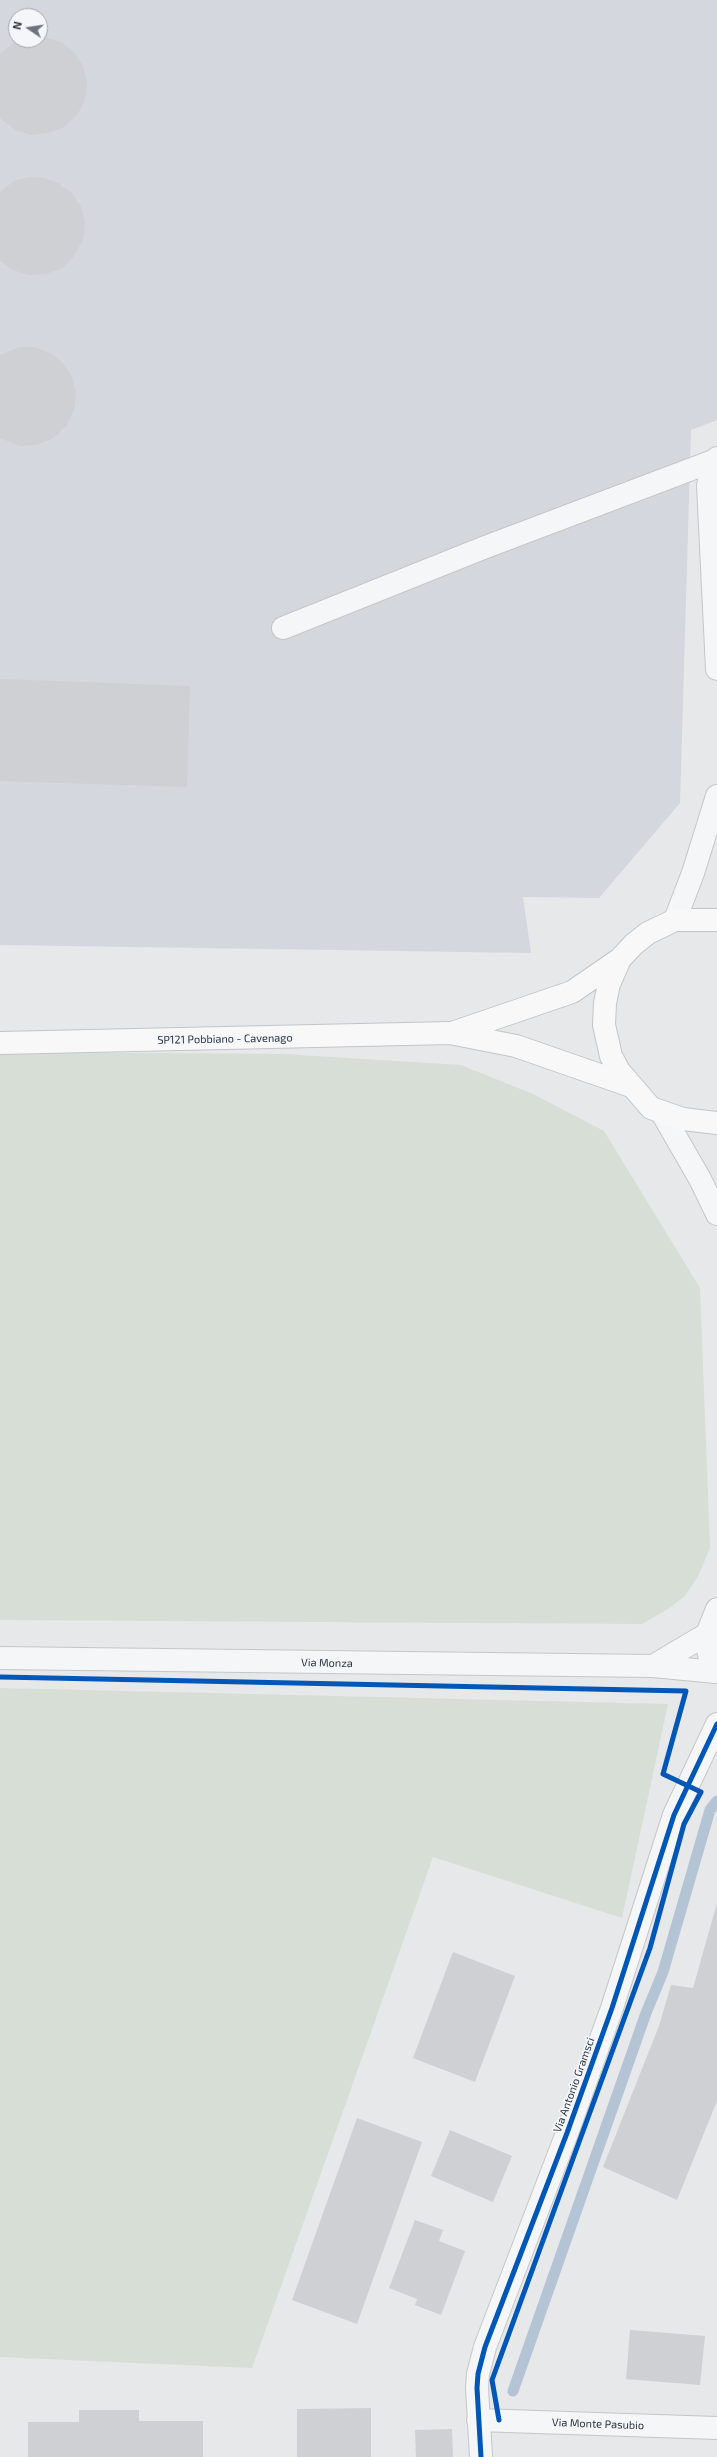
<!DOCTYPE html>
<html>
<head>
<meta charset="utf-8">
<style>
	body { margin:0 }
	#map { position:relative; width:717px; height:2457px; overflow:hidden; background:#e6e8ea; font-family:"Exo 2",sans-serif }
	canvas { display:block }
	.north { position:absolute; left:8px; top:8px; width:40px; height:40px; box-sizing:border-box; background:#f4f6f9; border:1px solid #a4a8b1; border-radius:50%; rotate:283deg; font-size:11px; font-weight:700; line-height:16px; text-align:center; color:#2b3445 }
	.north::after { content:''; display:block; margin:auto; width:14px; height:18px; background:#6c737f; clip-path:polygon(50% 0,100% 100%,50% 72%,0 100%) }
</style>
</head>
<body>
<div id="map">
<canvas width="717" height="2457"></canvas>
<div class="north">N</div>
</div>
<script>
const c = document.querySelector('canvas').getContext('2d');
c.lineJoin = 'round';
function fillPath(path, color) { c.fillStyle = color; c.fill(path, 'evenodd'); }
const shape = rows => new Path2D(rows.map(r => 'M' + r).join(''));
function trace(path, color, width, dash) { c.strokeStyle = color; c.lineWidth = width; c.lineCap = dash ? 'butt' : 'round'; c.setLineDash(dash || []); c.stroke(path); }
function drawText(font, color, halo, rows, align = 'center') {
  c.font = font + ' "Exo 2",sans-serif'; c.lineWidth = 3.5; c.setLineDash([]); c.textBaseline = 'middle'; c.strokeStyle = halo; c.fillStyle = color; for (const [text, x, y, turn = 0] of rows) {
    c.save(); c.translate(x, y); c.rotate((+turn || 0) * Math.PI / 180); c.textAlign = isNaN(turn) ? turn : align; if (halo) c.strokeText(text, 0, 0); c.fillText(text, 0, 0); c.restore();
  }
}
fillPath(shape([
	[0,0,717,0,717,420,691,430,680,803,599,898,523,897,531,953,0,945],
	[16,16,40,16,40,40,16,40]
]), '#d4d7dd');
fillPath(shape([
	[0,1052,284,1054,461,1065,533,1094,604,1131,700,1288,710,1548,698,1576,685,1596,668,1609,642,1624,0,1620],
	[0,1688,668,1704,622,1918,433,1857,252,2368,0,2357]
]), '#d6ded6');
trace(shape([
	[513,2391,646,2013,663,1972,710,1810,717,1801]
]), '#b4c4d5', 11);
fillPath(shape([
	[40,36,61,42,73,51,83,66,87,83,85,100,77,115,64,127,48,133,31,135,15,130,0,118,0,54,16,41,40,40],
	[29,177,44,178,58,183,71,192,81,206,85,223,83,240,74,256,62,268,46,274,29,275,13,270,0,261,0,192,14,181],
	[20,347,35,347,50,353,62,362,72,377,76,393,74,410,66,426,53,438,37,445,20,446,0,438,0,355],
	[0,679,190,686,187,787,0,781],
	[717,1903,717,2101,677,2200,603,2167,659,2026,671,1985,693,1988],
	[453,1952,515,1976,475,2082,413,2058],
	[357,2118,422,2142,357,2324,292,2300],
	[450,2130,512,2156,493,2202,431,2176],
	[415,2220,443,2230,439,2241,465,2251,441,2315,415,2305,417,2299,389,2288],
	[630,2330,705,2336,700,2385,626,2379],
	[371,2408,371,2457,297,2457,297,2409],
	[79,2410,139,2410,139,2421,203,2421,203,2457,28,2457,28,2422,79,2422],
	[452,2429,453,2457,416,2457,415,2430]
]), '#ced0d3');
const minor = shape([
	[717,458,713,461,708,486,717,669],
	[283,628,483,548,713,461],
	[675,920,693,873,717,796],
	[662,1113,700,1179,717,1214],
	[717,1609,707,1634,706,1642,711,1663,717,1672],
	[0,1658,653,1666,716,1672],
	[653,1666,707,1634],
	[478,2420,717,2428],
	[481,2457,477,2388,478,2374,485,2347,567,2133,612,2008,674,1815,717,1724]
]);
const major = shape([
	[717,920,675,920,648,933,634,944,620,959,609,984,605,1003,604,1025,611,1056,619,1071,651,1108,683,1119,717,1123],
	[452,1033,572,992,620,959],
	[0,1043,450,1033,516,1046,631,1086]
]);
trace(minor, '#c4c6c8', 24);
trace(major, '#c2c5c8', 24);
trace(minor, '#f5f6f7', 22);
trace(major, '#f8f8f8', 22);
trace(shape([
	[0,1677,686,1691,663,1774,701,1792,684,1824,650,1948,492,2380,499,2420],
	[481,2457,477,2388,478,2374,485,2347,567,2133,612,2008,674,1815,717,1724]
]), '#0057b8', 5);
drawText('11px', '#2b3445', '#f4f6f9', [
	["SP121 Pobbiano - Cavenago",225,1039,-1],
	["Via Monza",327,1663,1],
	["Via Antonio Gramsci",574,2085,-70],
	["Via Monte Pasubio",598,2424,2]
]);
</script>
</body>
</html>
